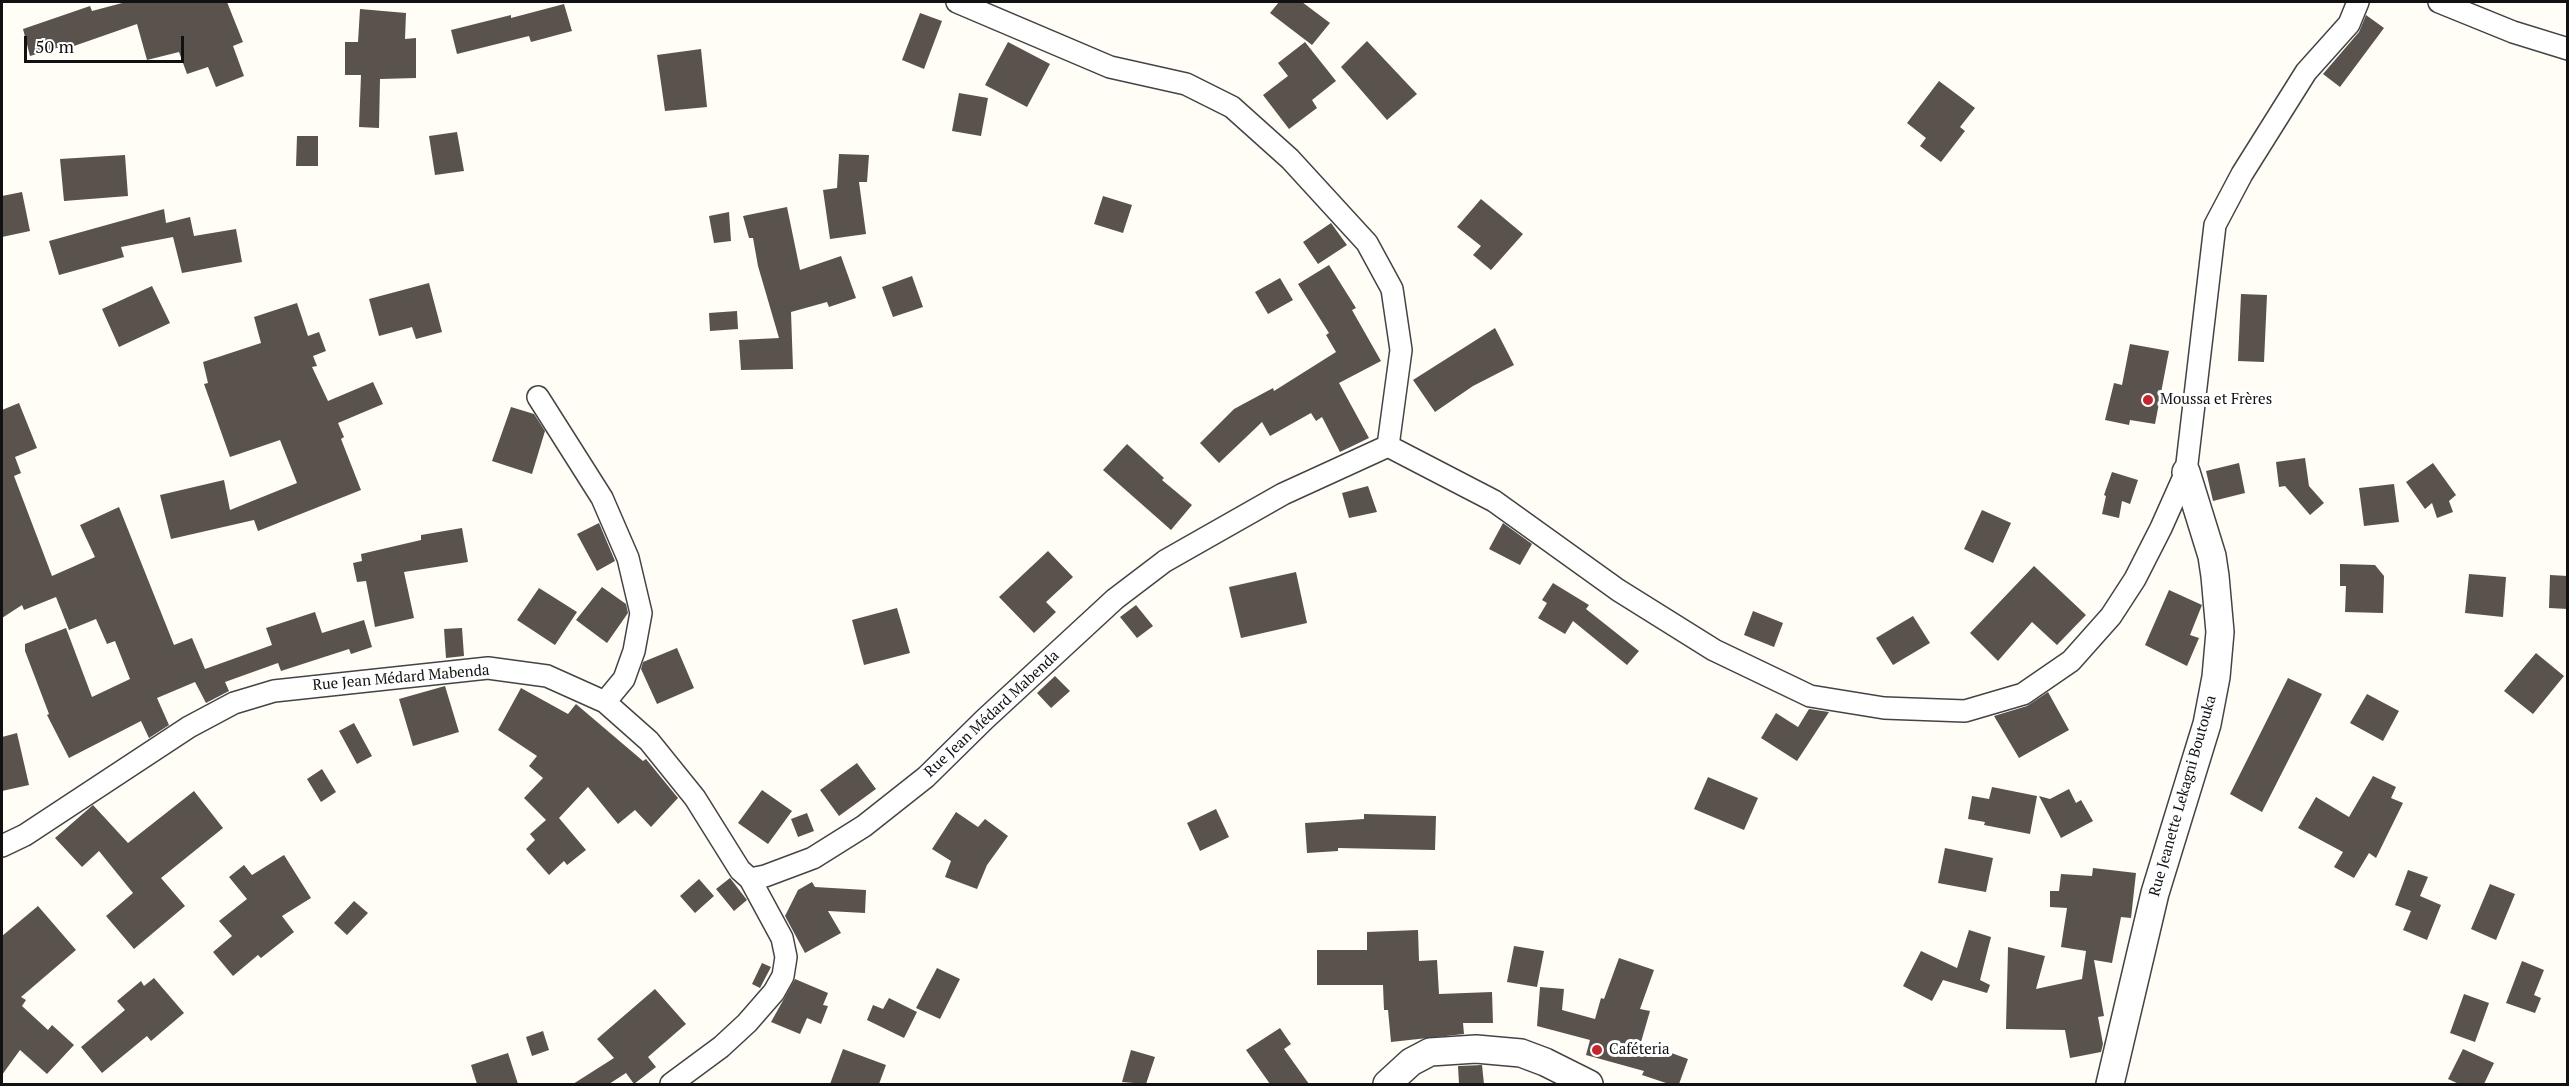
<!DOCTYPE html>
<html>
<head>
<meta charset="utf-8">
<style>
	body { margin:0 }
	#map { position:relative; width:2569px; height:1086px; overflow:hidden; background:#fffdf5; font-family:"PT Serif",serif }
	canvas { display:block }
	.frame { position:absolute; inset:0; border:3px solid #111; pointer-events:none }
	.scale { position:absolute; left:24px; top:36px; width:160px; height:27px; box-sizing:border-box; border:3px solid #111; border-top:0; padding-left:8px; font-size:18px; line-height:21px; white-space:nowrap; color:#111; -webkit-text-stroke:4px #fff; paint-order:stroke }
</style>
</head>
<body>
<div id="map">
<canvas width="2569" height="1086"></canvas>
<div class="frame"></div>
<div class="scale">50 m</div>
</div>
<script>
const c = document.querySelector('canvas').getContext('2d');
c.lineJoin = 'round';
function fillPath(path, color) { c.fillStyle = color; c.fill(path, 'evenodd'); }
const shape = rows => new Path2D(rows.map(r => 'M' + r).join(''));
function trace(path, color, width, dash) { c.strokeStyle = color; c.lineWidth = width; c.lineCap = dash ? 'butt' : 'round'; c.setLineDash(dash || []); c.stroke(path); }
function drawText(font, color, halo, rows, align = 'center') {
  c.font = font + ' "PT Serif",serif'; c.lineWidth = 6; c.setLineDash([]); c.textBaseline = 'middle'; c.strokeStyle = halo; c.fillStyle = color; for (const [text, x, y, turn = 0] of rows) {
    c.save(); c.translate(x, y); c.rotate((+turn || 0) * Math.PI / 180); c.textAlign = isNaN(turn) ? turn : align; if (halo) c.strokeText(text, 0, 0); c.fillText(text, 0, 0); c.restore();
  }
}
fillPath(shape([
	[126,2,227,2,243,42,233,46,244,76,216,87,208,67,187,74,179,52,147,60,137,24,74,46,73,43,30,56,23,29,90,6,92,11],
	[1279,2,1302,2,1330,23,1312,45,1270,13],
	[564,4,572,31,531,42,529,36,457,54,451,30,511,15,511,18],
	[360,9,406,13,405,39,416,38,416,78,380,79,379,128,359,127,361,75,345,75,345,42,358,42],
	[920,13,942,21,924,69,902,60],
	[2366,15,2384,28,2340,87,2323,74,2359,32],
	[1367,41,1417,94,1387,120,1341,67],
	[1008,42,1050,64,1027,107,985,85],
	[1305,42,1336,81,1312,100,1317,108,1289,129,1263,95,1288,76,1278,63],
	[701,49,707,107,665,111,657,55],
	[1939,81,1975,108,1960,127,1965,131,1941,162,1920,146,1926,138,1907,123],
	[959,93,988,98,981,136,952,131],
	[457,132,464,171,435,175,429,136],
	[297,136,318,136,318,166,296,166],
	[839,154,869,155,867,182,859,182,866,234,830,239,823,190,837,188],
	[125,155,128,196,64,201,60,159],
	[22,192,30,231,2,237,2,196],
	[1103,196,1132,205,1123,233,1094,224],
	[1481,199,1523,234,1491,270,1473,255,1481,246,1457,227],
	[787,207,800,270,841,256,856,298,829,307,827,302,791,312,793,369,741,370,739,340,779,338,758,266,753,238,749,238,743,216],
	[164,209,166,223,190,217,194,236,236,229,242,262,182,273,173,237,121,247,124,257,59,275,49,241],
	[729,212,731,241,714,243,709,216],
	[1331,223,1347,245,1318,264,1303,242],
	[1329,265,1356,308,1352,310,1381,361,1339,383,1369,438,1340,452,1322,417,1316,421,1311,413,1270,436,1262,422,1219,463,1200,443,1234,409,1273,388,1274,391,1336,352,1326,335,1329,333,1298,284],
	[912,276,923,307,893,317,882,287],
	[1280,278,1293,300,1268,314,1255,292],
	[429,283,442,332,416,339,412,327,379,336,369,299],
	[152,286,170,323,119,347,102,309],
	[2241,294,2267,295,2264,362,2238,361],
	[297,303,308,336,319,332,326,351,313,356,317,366,312,367,328,401,373,382,383,404,338,423,344,437,341,439,361,490,258,531,254,520,171,539,160,495,224,480,230,510,297,483,280,440,230,457,204,384,208,383,203,362,261,343,254,317],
	[737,311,738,329,710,331,709,313],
	[1495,328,1514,365,1473,386,1435,412,1413,380],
	[2130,344,2169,351,2155,424,2130,420,2129,425,2105,420,2114,383,2122,385],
	[19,403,37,448,15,457,21,473,14,476,52,576,95,557,80,525,119,507,174,645,192,638,205,669,272,645,266,628,315,612,322,633,364,620,372,647,351,654,349,649,281,671,278,663,225,682,229,691,206,703,195,682,157,698,169,725,149,738,141,721,69,758,47,715,49,714,25,651,25,644,66,628,92,697,130,679,115,641,107,644,96,619,69,630,56,597,24,610,22,605,2,618,2,410],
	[511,407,534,414,545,431,532,474,492,461],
	[1127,444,1164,478,1162,480,1192,505,1171,530,1103,470],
	[2305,458,2309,486,2324,503,2310,515,2285,486,2279,487,2276,462],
	[2239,463,2245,493,2213,501,2206,471],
	[2433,463,2456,495,2449,501,2453,512,2437,518,2432,503,2425,509,2406,482],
	[2112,472,2138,480,2130,504,2122,501,2119,518,2102,514,2106,496,2104,495],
	[2394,484,2399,522,2364,526,2359,488],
	[1368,486,1377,512,1349,518,1342,493],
	[1982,510,2011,523,1993,563,1964,549],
	[599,523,615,561,597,571,577,534],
	[1503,523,1532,544,1520,565,1489,549],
	[462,528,468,562,404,572,414,618,375,627,366,581,357,582,353,563,362,561,361,554,421,540,421,535],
	[1048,551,1073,577,1046,602,1056,612,1034,633,999,597],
	[2340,564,2375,565,2384,576,2383,613,2345,612,2346,586,2340,586],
	[2034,566,2086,615,2057,645,2032,622,1998,661,1970,633],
	[1296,572,1307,623,1241,638,1229,587],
	[2469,574,2506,577,2503,617,2465,613],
	[2550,575,2568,576,2568,609,2549,608],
	[1553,583,1589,605,1586,609,1639,651,1627,665,1573,621,1565,634,1538,618,1547,603,1542,600],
	[602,587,626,604,628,613,607,643,576,620],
	[539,588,577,612,555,645,517,620],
	[2169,590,2202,605,2190,635,2199,638,2187,666,2145,645],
	[1136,605,1153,626,1137,638,1120,617],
	[897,608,910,653,864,665,852,620],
	[1753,611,1783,623,1774,647,1744,635],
	[1913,616,1930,643,1893,665,1876,638],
	[462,628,464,656,446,658,444,629],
	[677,648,694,688,657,704,641,669,643,662],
	[2536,653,2564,676,2533,714,2504,691],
	[1055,676,1070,691,1051,708,1037,693],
	[2288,678,2322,694,2262,812,2230,794],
	[445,686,459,732,413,746,399,699],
	[521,688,568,714,576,704,643,761,646,759,678,798,651,827,635,810,618,824,588,787,559,818,586,850,567,865,564,861,549,875,526,849,535,840,530,834,546,820,524,798,543,778,529,766,537,756,498,730],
	[2048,692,2069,730,2019,758,1994,716,2027,706],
	[2367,694,2399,711,2383,741,2350,723],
	[1809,709,1829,712,1797,761,1761,738,1776,713,1798,727],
	[354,723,372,756,357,764,339,731],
	[17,733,29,785,2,791,2,737],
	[857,763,876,789,839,816,820,790],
	[322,769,336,792,321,802,307,779],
	[2373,776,2396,787,2391,798,2403,803,2376,858,2369,853,2354,878,2334,867,2343,852,2298,828,2316,797,2349,817],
	[1708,777,1758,798,1744,830,1694,809],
	[1992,787,2037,796,2030,834,1984,825,1985,822,1968,819,1972,796,1989,799],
	[2069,789,2076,803,2081,800,2093,821,2061,838,2039,796,2050,799],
	[762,790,792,811,768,844,738,823],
	[194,791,223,828,161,878,185,906,134,949,106,916,133,893,99,851,82,867,55,838,93,805,128,843],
	[1216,809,1229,837,1200,851,1187,823],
	[956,812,978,827,985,819,1008,836,987,865,977,889,945,877,951,861,932,849],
	[807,813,814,831,798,837,791,819],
	[1364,814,1436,816,1435,850,1338,848,1338,851,1307,853,1305,823,1364,819],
	[1945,848,1993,858,1986,892,1938,883],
	[284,855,311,898,282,916,294,932,261,958,258,955,233,976,213,952,232,936,219,921,247,899,229,877,244,865,252,875],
	[2093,868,2136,873,2131,918,2121,917,2112,963,2094,960,2104,1016,2098,1017,2103,1044,2101,1052,2070,1058,2065,1030,2006,1029,2008,947,2045,956,2036,989,2082,979,2086,951,2061,947,2067,908,2050,907,2050,891,2059,891,2061,874,2092,876],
	[2408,870,2428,877,2420,896,2441,905,2427,940,2403,930,2411,911,2395,905],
	[730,878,747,900,734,911,716,889],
	[699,879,714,896,695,913,680,896],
	[812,882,815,887,866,890,865,913,828,911,841,933,805,953,785,916,798,890],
	[2490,884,2515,894,2496,940,2471,929],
	[354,901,368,913,347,935,334,923],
	[38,906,76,950,21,997,26,1000,22,1006,48,1030,52,1025,74,1045,47,1074,20,1050,2,1075,2,936],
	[1418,930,1419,961,1437,960,1439,994,1492,992,1493,1023,1463,1023,1464,1034,1391,1042,1388,1010,1384,1010,1383,985,1317,985,1317,950,1367,950,1367,932],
	[1969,930,1991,937,1980,980,1990,985,1987,993,1943,980,1932,1001,1903,986,1921,951,1957,968],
	[1514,946,1544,951,1537,987,1507,982],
	[1619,958,1654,970,1640,1009,1650,1011,1641,1042,1688,1059,1679,1084,1669,1084,1642,1075,1644,1071,1586,1055,1590,1040,1537,1026,1540,987,1564,989,1562,1010,1595,1019,1601,998,1604,999],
	[2522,961,2544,970,2534,995,2541,998,2535,1013,2506,1003],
	[762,963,771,967,760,988,752,984],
	[937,968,960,979,940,1019,916,1008],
	[154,978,184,1013,151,1041,147,1036,102,1073,81,1047,125,1010,117,1001,141,981,144,986],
	[795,979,828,993,823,1005,828,1006,821,1024,807,1018,800,1034,771,1022],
	[655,989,686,1024,648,1057,656,1067,634,1084,626,1073,609,1084,573,1084,614,1058,597,1039],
	[2464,994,2489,1003,2475,1042,2450,1033],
	[889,998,917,1012,904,1038,867,1020,873,1005,883,1009],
	[1280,1028,1291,1044,1284,1049,1309,1084,1270,1084,1246,1050],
	[543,1031,549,1050,532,1056,526,1037],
	[843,1049,886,1065,879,1084,830,1084],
	[2463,1049,2494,1063,2484,1084,2459,1084,2448,1079],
	[1131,1050,1155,1057,1146,1084,1122,1082],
	[508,1053,518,1084,477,1084,471,1065],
	[1482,1065,1484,1084,1459,1084,1458,1066]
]), '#5a524d');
const minor = shape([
	[957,2,1110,67,1186,84,1232,107,1290,159,1367,243,1392,289,1401,350,1388,446],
	[2439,2,2513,32,2568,49],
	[538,397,602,498,628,558,641,613,634,651,624,679,605,702],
	[1388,446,1494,501,1618,590,1714,650,1810,696,1884,708,1965,711,2023,694,2071,661,2111,616,2135,579,2161,528,2186,472,2215,225,2242,174,2306,72,2349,24,2358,2],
	[2,846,25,835,189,727,234,703,274,691,488,668,547,676,605,702,649,741,695,798,740,870,750,879,765,876,813,858,864,826,926,777,985,719,1115,599,1165,561,1283,494,1388,446],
	[671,1084,721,1047,747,1023,774,992,783,976,786,957,782,938,750,879]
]);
const tertiary = shape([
	[1387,1084,1411,1062,1430,1052,1476,1049,1521,1053,1545,1062,1589,1084],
	[2110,1084,2155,893,2207,724,2216,677,2220,632,2215,576,2212,556,2186,472]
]);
trace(minor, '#444', 24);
trace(tertiary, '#444', 30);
trace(minor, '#fff', 21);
trace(tertiary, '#fff', 27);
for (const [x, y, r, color] of [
	[2148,400,6,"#c4262e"],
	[1597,1050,6,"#c4262e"]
]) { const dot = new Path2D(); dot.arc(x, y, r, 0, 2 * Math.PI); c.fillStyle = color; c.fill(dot); trace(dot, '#fff', 2); }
drawText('15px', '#111', '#fff', [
	["Moussa et Frères",2160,400],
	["Caféteria",1609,1050]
], 'left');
drawText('15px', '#111', '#fff', [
	["Rue Jean Médard Mabenda",401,678,-5],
	["Rue Jean Médard Mabenda",992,714,-43],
	["Rue Jeanette Lekagni Boutouka",2183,796,-74]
]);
</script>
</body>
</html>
